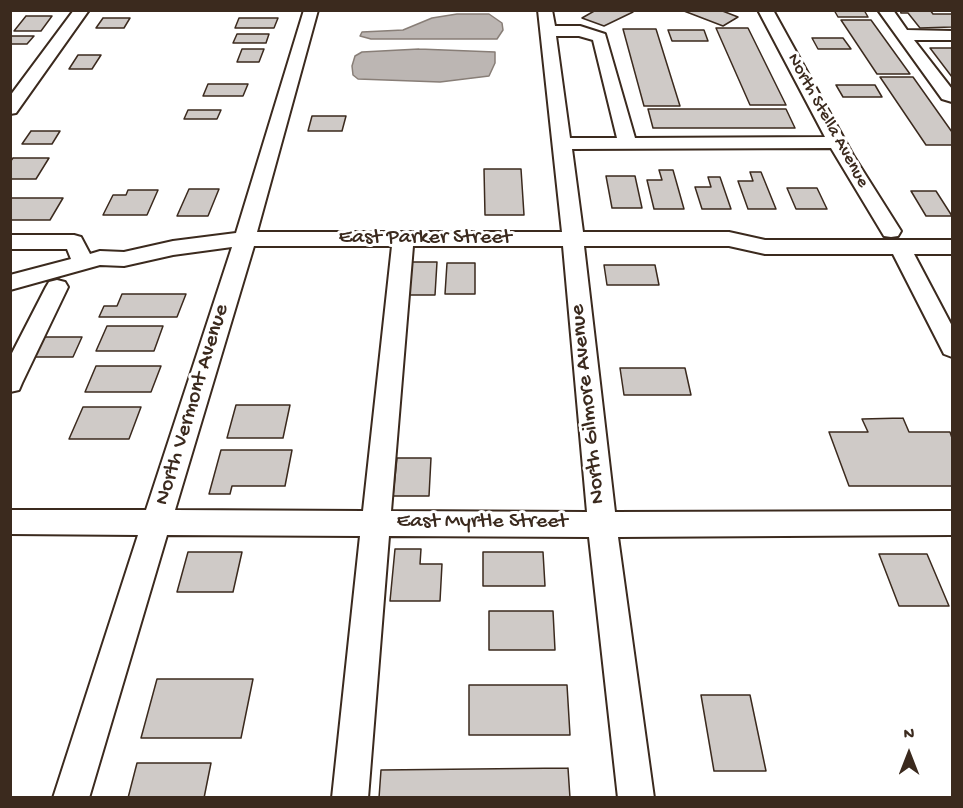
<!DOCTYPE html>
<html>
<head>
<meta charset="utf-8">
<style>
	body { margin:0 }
	#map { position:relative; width:963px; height:808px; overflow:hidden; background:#fff; font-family:"Gochi Hand",sans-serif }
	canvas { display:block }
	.frame { position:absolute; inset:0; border:12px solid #3b2a1e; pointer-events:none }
	.north { position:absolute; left:879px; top:724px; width:60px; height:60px; -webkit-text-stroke:4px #fff; paint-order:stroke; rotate:0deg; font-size:16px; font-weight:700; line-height:24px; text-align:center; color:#3b2a1e }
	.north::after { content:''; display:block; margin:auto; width:21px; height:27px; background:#3b2a1e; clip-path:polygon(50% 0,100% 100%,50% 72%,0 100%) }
</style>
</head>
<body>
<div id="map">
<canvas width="963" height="808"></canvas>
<div class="frame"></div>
<div class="north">N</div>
</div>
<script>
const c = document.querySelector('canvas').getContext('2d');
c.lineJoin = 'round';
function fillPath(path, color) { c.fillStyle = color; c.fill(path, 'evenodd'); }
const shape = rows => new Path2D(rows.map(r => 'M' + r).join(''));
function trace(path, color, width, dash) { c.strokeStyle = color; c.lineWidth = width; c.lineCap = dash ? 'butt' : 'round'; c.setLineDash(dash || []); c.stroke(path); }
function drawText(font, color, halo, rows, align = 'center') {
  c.font = font + ' "Gochi Hand",sans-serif'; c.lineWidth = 6; c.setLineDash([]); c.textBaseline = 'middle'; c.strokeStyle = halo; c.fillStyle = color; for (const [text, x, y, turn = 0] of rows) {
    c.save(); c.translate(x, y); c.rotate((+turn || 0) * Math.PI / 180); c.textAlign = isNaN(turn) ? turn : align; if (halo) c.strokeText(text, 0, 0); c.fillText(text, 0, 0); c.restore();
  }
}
const water = shape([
	[457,14,489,14,502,23,503,30,497,39,371,39,360,36,362,32,403,30,432,18,457,14],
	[419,49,495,52,495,63,489,76,440,82,358,79,353,75,352,66,355,56,362,52,419,49]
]);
fillPath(water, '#bcb6b3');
trace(water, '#887e77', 1.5);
const building = shape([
	[596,10,629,10,633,12,604,26,582,18,596,10],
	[686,10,720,10,738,17,723,26,684,11,686,10],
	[834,10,864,10,868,17,838,17,834,10],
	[900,10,930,10,933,14,952,14,952,27,920,28,908,13,901,13,900,10],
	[26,16,52,16,41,31,14,31,26,16],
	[103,18,130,18,124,28,96,28,103,18],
	[239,18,278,18,274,28,235,28,239,18],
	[841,20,871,20,910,74,877,74,841,20],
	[716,28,748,28,786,105,750,105,716,28],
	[623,29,656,29,680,106,644,106,623,29],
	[668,30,704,30,708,41,672,41,668,30],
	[237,34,269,34,266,43,233,43,237,34],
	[10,36,34,36,27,44,10,44,10,36],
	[812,38,843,38,851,49,818,49,812,38],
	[930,48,952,48,952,77,930,48],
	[242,49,264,49,259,62,237,62,242,49],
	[78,55,101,55,92,69,69,69,78,55],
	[880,77,913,77,952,132,952,145,926,145,880,77],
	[208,84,248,84,243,96,203,96,208,84],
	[836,85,875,85,882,97,843,97,836,85],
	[648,109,786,109,795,128,653,128,648,109],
	[188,110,221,110,217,119,184,119,188,110],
	[312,116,346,116,342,131,308,131,312,116],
	[31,131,60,131,52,144,22,144,31,131],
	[13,158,49,158,36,179,10,179,10,162,13,158],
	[484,169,521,169,524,215,485,215,484,169],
	[659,170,673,170,684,209,654,209,647,180,662,180,659,170],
	[750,172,761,172,776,209,748,209,738,181,753,181,750,172],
	[606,176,635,176,642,208,612,208,606,176],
	[708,177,720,177,731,209,702,209,695,187,711,187,708,177],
	[787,188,817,188,827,209,796,209,787,188],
	[189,189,219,189,208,216,177,216,189,189],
	[128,190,158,190,147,215,103,215,113,195,126,195,128,190],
	[911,191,936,191,952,216,926,216,911,191],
	[10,198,63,198,50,220,10,220,10,198],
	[409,262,437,262,435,295,406,295,409,262],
	[447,263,475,263,475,294,445,294,447,263],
	[604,265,655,265,659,285,607,285,604,265],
	[122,294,186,294,177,317,99,317,104,306,117,306,122,294],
	[107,326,163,326,154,351,96,351,107,326],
	[42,337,82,337,73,357,32,357,42,337],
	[96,366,161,366,151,392,85,392,96,366],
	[620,368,685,368,691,395,624,395,620,368],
	[236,405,290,405,283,438,227,438,236,405],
	[83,407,141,407,129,439,69,439,83,407],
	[903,418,909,432,950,432,952,438,952,486,849,486,829,432,868,432,862,419,903,418],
	[221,450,292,450,285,486,232,486,230,494,209,494,221,450],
	[397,458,431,458,429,496,393,496,397,458],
	[395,549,421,549,420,564,442,564,440,601,390,601,395,549],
	[188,552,242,552,233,592,177,592,188,552],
	[483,552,543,552,545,586,483,586,483,552],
	[879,554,927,554,949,606,899,606,879,554],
	[489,611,553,611,555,650,489,650,489,611],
	[157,679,253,679,241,738,141,738,157,679],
	[469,685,567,685,570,735,469,735,469,685],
	[701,695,750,695,766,771,714,771,701,695],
	[137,763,211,763,204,798,128,798,137,763],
	[568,768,570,798,379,798,381,770,568,768]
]);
fillPath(building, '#cfcac7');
trace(building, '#3b2a1e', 1.5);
const minor = shape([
	[74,10,89,10,16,113,10,114,10,96,74,10],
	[304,10,318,10,257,232,562,232,538,10,552,10,555,26,580,26,605,34,635,138,825,137,758,10,773,10,853,155,901,231,898,236,891,237,884,236,831,148,572,149,583,232,729,232,765,240,952,240,952,254,914,254,952,326,952,357,944,354,893,254,765,254,729,246,584,246,615,512,952,511,952,535,618,537,654,798,618,798,589,537,389,536,368,798,332,798,360,536,167,535,89,798,53,798,138,535,10,534,10,510,146,510,232,247,173,255,124,266,100,265,10,290,10,275,71,259,67,249,10,249,10,235,74,235,81,237,90,254,100,251,124,252,173,241,236,233,304,10],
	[556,36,579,36,593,40,617,138,570,138,556,36],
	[254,246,392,246,363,511,175,510,254,246],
	[413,246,563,246,587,512,391,511,413,246],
	[878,10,893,10,907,30,952,31,952,40,914,40,952,89,952,102,942,99,878,10],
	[57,280,65,282,68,287,22,383,19,390,10,392,10,357,46,287,49,282,57,280]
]);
trace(minor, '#3b2a1e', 4);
fillPath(minor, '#fff');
drawText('18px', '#3b2a1e', '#fff', [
	["North Stella Avenue",827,121,61]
]);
drawText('22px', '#3b2a1e', '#fff', [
	["East Parker Street",425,239],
	["North Gilmore Avenue",589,404,-96],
	["North Vermont Avenue",193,405,-73],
	["East Myrtle Street",482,523]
]);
</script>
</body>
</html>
